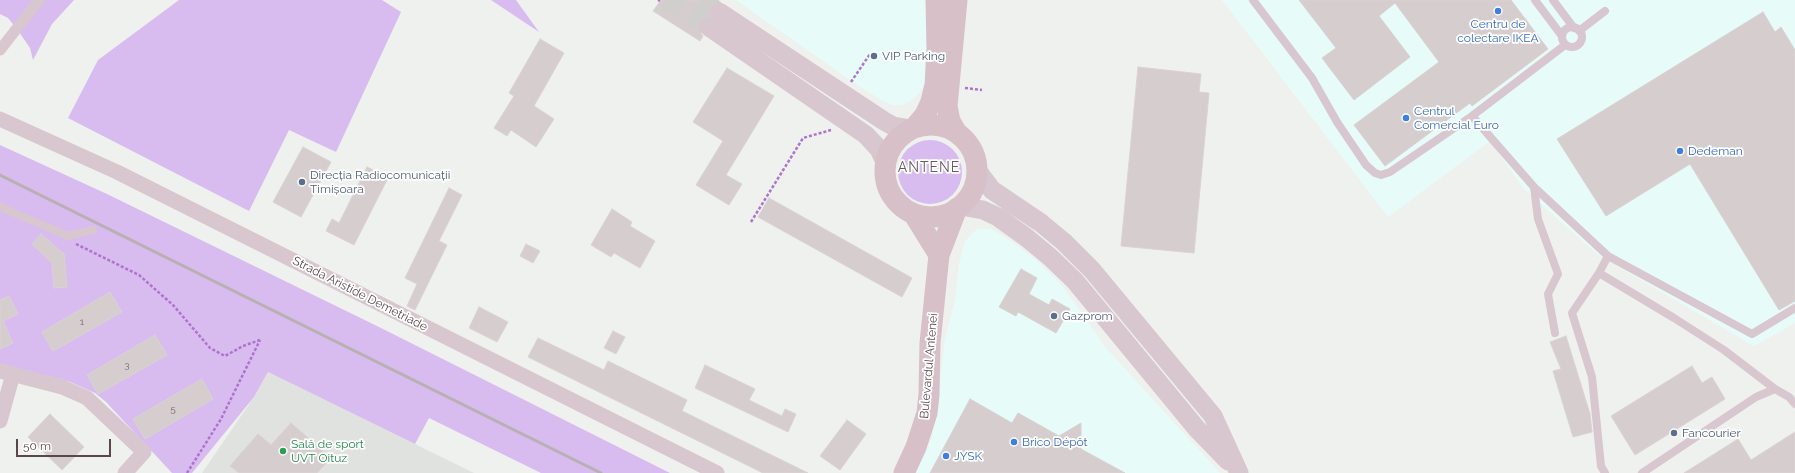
<!DOCTYPE html>
<html>
<head>
<meta charset="utf-8">
<style>
	body { margin:0 }
	#map { position:relative; width:1795px; height:473px; overflow:hidden; background:#eef1ee; font-family:Raleway,sans-serif }
	canvas { display:block }
	.scale { position:absolute; left:16px; top:439px; width:95px; height:18px; box-sizing:border-box; border:2px solid #5c464e; border-top:0; padding-left:5px; font-size:12px; line-height:14px; white-space:nowrap; color:#5c464e; -webkit-text-stroke:3px #fff; paint-order:stroke }
</style>
</head>
<body>
<div id="map">
<canvas width="1795" height="473"></canvas>
<div class="scale">50 m</div>
</div>
<script>
const c = document.querySelector('canvas').getContext('2d');
c.lineJoin = 'round';
function fillPath(path, color) { c.fillStyle = color; c.fill(path, 'evenodd'); }
const shape = rows => new Path2D(rows.map(r => 'M' + r).join(''));
function trace(path, color, width, dash) { c.strokeStyle = color; c.lineWidth = width; c.lineCap = dash ? 'butt' : 'round'; c.setLineDash(dash || []); c.stroke(path); }
function drawText(font, color, halo, rows, align = 'center') {
  c.font = font + ' Raleway,sans-serif'; c.lineWidth = 3.5; c.setLineDash([]); c.textBaseline = 'middle'; c.strokeStyle = halo; c.fillStyle = color; for (const [text, x, y, turn = 0] of rows) {
    c.save(); c.translate(x, y); c.rotate((+turn || 0) * Math.PI / 180); c.textAlign = isNaN(turn) ? turn : align; if (halo) c.strokeText(text, 0, 0); c.fillText(text, 0, 0); c.restore();
  }
}
fillPath(shape([
	[736,0,944,0,947,46,920,92,912,100,902,105,892,105,883,101,853,82],
	[1222,0,1795,0,1795,323,1754,346,1598,255,1523,188,1490,141,1388,217],
	[977,229,991,229,1011,241,1037,261,1062,285,1106,348,1220,473,916,473,932,437,936,417,945,339,955,300,959,264,965,241]
]), '#e7fcf9');
fillPath(shape([
	[268,372,474,473,202,473,254,397]
]), '#e0e2df');
fillPath(shape([
	[0,0,74,0,52,24,33,60,30,48,17,29,8,18,0,14],
	[179,0,382,0,401,12,336,152,289,130,249,211,68,118,98,60],
	[491,0,516,0,539,32],
	'898 172a32 32 0 1 1 64 0a32 32 0 1 1-64 0Z',
	[0,145,107,194,381,328,670,473,541,473,429,418,415,444,268,372,254,397,192,473,172,473,106,402,95,393,70,382,0,364]
]), '#d8bcef');
const building = shape([
	[661,0,717,0,719,1,710,6,708,11,709,16,704,17,700,21,698,27,699,31,703,36,700,41,653,11,661,0],
	[1299,0,1511,0,1548,49,1472,106,1470,103,1385,166,1354,125,1439,62,1395,3,1379,16,1410,57,1354,100,1322,58,1336,48,1299,0],
	[1763,12,1775,32,1781,27,1795,50,1795,301,1779,310,1690,164,1606,216,1557,139,1763,12],
	[540,39,564,53,534,106,554,119,536,147,511,130,507,136,494,128,514,96,509,93,540,39],
	[1138,67,1201,74,1199,92,1209,93,1194,253,1121,246,1138,67],
	[727,68,774,96,726,175,742,184,729,205,696,185,723,141,693,122,727,68],
	[303,147,331,162,301,217,273,202,303,147],
	[367,167,388,178,354,245,326,231,332,219,339,223,367,167],
	[449,188,462,195,439,241,447,245,415,310,407,306,417,284,405,278,449,188],
	[769,198,912,278,902,297,758,217,769,198],
	[612,209,632,222,630,226,655,241,640,268,614,253,611,257,591,245,612,209],
	[41,234,64,254,67,287,54,288,52,263,32,244,41,234],
	[526,244,540,251,533,263,520,256,526,244],
	[1021,269,1037,278,1029,294,1049,305,1052,299,1070,309,1056,333,1018,312,1016,316,999,307,1021,269],
	[110,292,122,312,53,351,42,332,110,292],
	[9,296,18,314,3,321,13,343,0,349,0,300,9,296],
	[479,307,508,322,497,342,469,328,479,307],
	[613,331,625,337,616,354,604,348,613,331],
	[155,335,167,355,98,394,87,375,155,335],
	[1566,336,1590,414,1592,432,1573,437,1553,371,1561,369,1550,342,1566,336],
	[538,338,604,370,608,361,687,400,682,411,808,473,763,473,528,357,538,338],
	[705,365,755,389,749,400,782,416,785,409,796,414,788,432,695,388,705,365],
	[1692,366,1702,383,1712,377,1725,399,1635,455,1611,416,1692,366],
	[202,379,213,399,145,439,133,419,202,379],
	[970,399,1012,423,1018,413,1059,436,1081,423,1081,449,1125,473,930,473,970,399],
	[50,414,84,447,62,470,28,437,50,414],
	[847,420,866,434,840,470,820,456,847,420],
	[291,423,331,458,317,473,239,473,230,466,258,434,271,445,291,423],
	[1795,432,1795,473,1684,473,1738,439,1751,460,1795,432]
]);
fillPath(building, '#d6cdcf');
trace(building, '#dad2d3', 1);
trace(shape([
	[666,0,709,27],
	[700,0,719,12]
]), '#d1cfce', 19, [19, 10]);
trace(shape([
	[658,0,660,1],
	[851,82,870,54],
	[965,88,982,90],
	[751,222,803,138,831,130],
	[76,244,139,275,173,305,210,348,225,356,243,346,260,340],
	[187,473,221,419,260,340]
]), '#af73cd', 2.5, [3, 2]);
trace(shape([
	[1253,0,1312,78,1337,122,1366,165,1375,173,1381,175,1390,172,1472,116,1565,45],
	[1535,0,1562,36],
	[1553,0,1574,28],
	'1562 37a10 10 0 1 1 20 0a10 10 0 1 1-20 0Z',
	[1579,31,1605,11],
	[1472,116,1534,187,1608,256,1752,334,1795,308],
	[1534,187,1538,219,1558,274,1548,294,1555,333],
	[0,207,68,236,93,230],
	[1599,273,1608,256],
	[1605,473,1601,466,1592,377,1572,313,1599,273,1674,318,1724,350,1775,389],
	[1642,473,1756,397,1775,389,1789,397,1795,404]
]), '#d8c7ce', 8);
trace(shape([
	[0,50,39,0]
]), '#d8c7ce', 11);
trace(shape([
	[0,119,117,172,717,473],
	[0,371,62,387,87,398,144,452,125,473],
	[0,421,13,374]
]), '#d8c7ce', 15);
trace(shape([
	[719,12,884,121,893,126,911,129],
	[709,27,866,135,879,149,885,162],
	[977,170,992,190,1041,223,1064,242,1092,270,1213,416,1239,473],
	[961,206,983,210,998,217,1027,238,1050,257,1075,281,1197,429,1228,461]
]), '#d8c7ce', 19);
trace(shape([
	'885 171a46 46 0 1 1 92 0a46 46 0 1 1-92 0Z',
	[914,128,925,115,931,102,935,85,937,49,936,0],
	[957,133,950,121,947,106,957,0],
	[913,213,939,255],
	[904,473,916,447,927,413,929,395,930,343,939,255,957,208]
]), '#d7c0c8', 21);
trace(shape([
	[0,175,601,473]
]), '#b8b0b2', 3);
for (const [x, y, r, color] of [
	[1498,11,4,"#3f7fe0"],
	[874,56,4,"#5c6f8a"],
	[1406,118,4,"#3f7fe0"],
	[1680,151,4,"#3f7fe0"],
	[302,182,4,"#5c6f8a"],
	[1054,316,4,"#5c6f8a"],
	[1674,433,4,"#5c6f8a"],
	[1014,442,4,"#3f7fe0"],
	[283,451,4,"#2e9e5b"],
	[946,456,4,"#3f7fe0"]
]) { const dot = new Path2D(); dot.arc(x, y, r, 0, 2 * Math.PI); c.fillStyle = color; c.fill(dot); trace(dot, '#fff', 1.5); }
drawText('10px', '#7a686e', null, [
	["1",82,322],
	["3",127,365],
	["5",173,409]
]);
drawText('12px', '#366cbe', '#fff', [
	["Centru de",1498,24,"center"],
	["colectare IKEA",1498,38,"center"],
	["Centrul",1414,111],
	["Comercial Euro",1414,125],
	["Dedeman",1688,151],
	["Brico Dépôt",1022,442],
	["JYSK",954,456]
], 'left');
drawText('12px', '#4e5e75', '#fff', [
	["VIP Parking",882,56],
	["Direcția Radiocomunicații",310,175],
	["Timișoara",310,189],
	["Gazprom",1062,316],
	["Fancourier",1682,433]
], 'left');
drawText('12px', '#5c464e', '#fff', [
	["Strada Aristide Demetriade",360,294,27],
	["Bulevardul Antenei",929,366,-85]
]);
drawText('12px', '#27864d', '#fff', [
	["Sală de sport",291,444],
	["UVT Oituz",291,458]
], 'left');
c.letterSpacing = '1px';
drawText('14px', '#635b5d', '#fff', [
	["ANTENE",929,168]
]);
c.letterSpacing = '0px';
</script>
</body>
</html>
